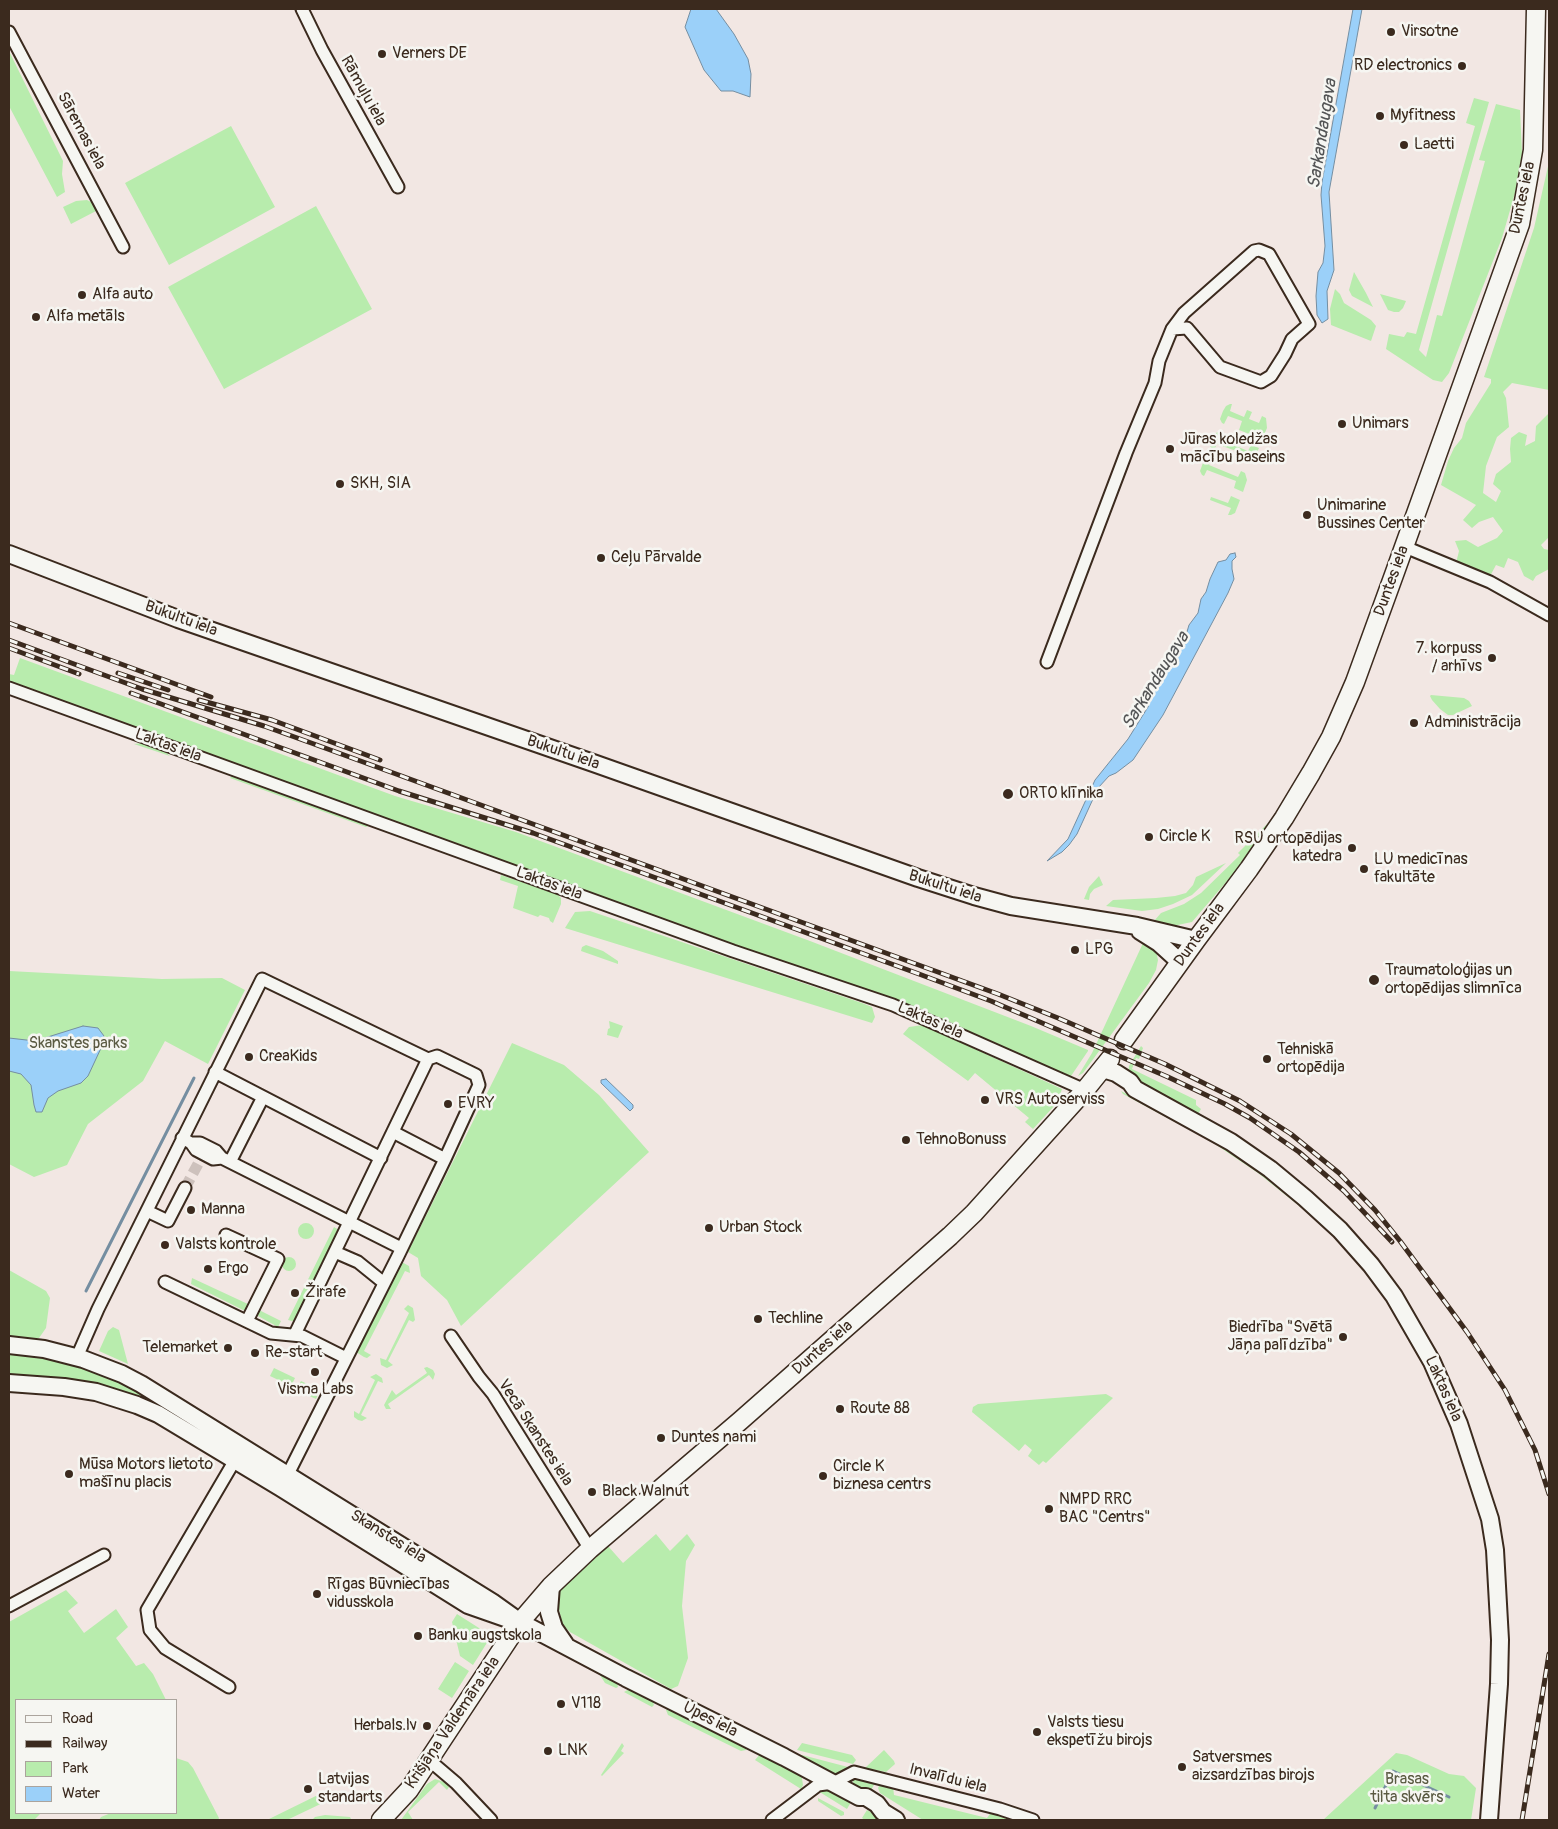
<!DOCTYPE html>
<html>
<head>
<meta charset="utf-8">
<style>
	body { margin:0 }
	#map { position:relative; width:1558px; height:1829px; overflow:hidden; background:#f2e7e3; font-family:Pangolin,sans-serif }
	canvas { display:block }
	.frame { position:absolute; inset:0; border:10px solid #3b2a1e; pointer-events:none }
	.legend { position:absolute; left:15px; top:1699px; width:162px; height:115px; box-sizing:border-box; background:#f6f6f2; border:1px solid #aba49d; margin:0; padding:6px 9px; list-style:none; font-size:15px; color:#3b2a1e }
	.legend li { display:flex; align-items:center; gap:10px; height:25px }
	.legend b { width:25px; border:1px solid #aba49d }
</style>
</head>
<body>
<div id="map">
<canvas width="1558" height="1829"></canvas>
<div class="frame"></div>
<ul class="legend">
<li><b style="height:6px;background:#f6f6f2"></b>Road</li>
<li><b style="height:6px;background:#3b2a1e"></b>Railway</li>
<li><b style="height:14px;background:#b8ecad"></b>Park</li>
<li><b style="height:14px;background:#9bd0f9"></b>Water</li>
</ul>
</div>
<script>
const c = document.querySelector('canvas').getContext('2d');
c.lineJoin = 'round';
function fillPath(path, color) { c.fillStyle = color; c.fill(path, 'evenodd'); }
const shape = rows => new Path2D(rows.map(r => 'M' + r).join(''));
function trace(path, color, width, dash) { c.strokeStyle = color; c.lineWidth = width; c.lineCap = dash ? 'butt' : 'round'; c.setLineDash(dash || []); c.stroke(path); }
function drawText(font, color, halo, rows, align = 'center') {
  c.font = font + ' Pangolin,sans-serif'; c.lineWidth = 5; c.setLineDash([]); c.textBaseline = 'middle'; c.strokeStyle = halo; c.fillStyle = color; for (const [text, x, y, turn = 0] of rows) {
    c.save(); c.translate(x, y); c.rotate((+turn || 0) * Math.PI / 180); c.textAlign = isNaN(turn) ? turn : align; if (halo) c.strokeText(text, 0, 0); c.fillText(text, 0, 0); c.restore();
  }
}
fillPath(shape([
	[9,51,63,161,62,174,65,192,57,197,9,106],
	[1474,98,1489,102,1419,350,1426,357,1437,315,1442,316,1485,161,1479,160,1496,104,1520,110,1522,153,1515,193,1502,238,1449,373,1442,382,1433,380,1386,349,1389,334,1404,337,1407,332,1416,334,1475,126,1466,123],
	[231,126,275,207,169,265,125,183],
	[1549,162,1549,390,1512,383,1503,392,1506,398,1509,427,1497,437,1486,466,1483,493,1496,502,1501,491,1493,484,1496,474,1511,462,1510,449,1511,438,1519,432,1527,435,1525,446,1535,441,1536,426,1549,413,1549,537,1541,545,1544,549,1549,550,1549,569,1536,576,1533,581,1524,576,1518,562,1508,558,1504,568,1496,565,1489,578,1456,563,1459,551,1455,541,1466,540,1478,547,1497,538,1503,531,1493,517,1479,522,1472,528,1463,520,1476,505,1441,485,1448,461,1454,448,1462,438,1466,423,1491,383,1491,379,1484,377,1534,228],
	[87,200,91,202,96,211,71,224,63,207,76,201],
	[316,206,372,309,224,389,168,287],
	[1354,272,1366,293,1373,307,1352,296,1349,290],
	[1335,289,1340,294,1344,303,1371,320,1376,326,1371,341,1331,325,1330,309],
	[1380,294,1406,301,1403,308,1399,312,1394,312,1388,310],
	[1230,404,1232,404,1230,411,1244,417,1247,410,1252,412,1249,419,1259,423,1262,416,1266,418,1267,428,1262,439,1239,430,1242,421,1228,416,1224,424,1222,423,1220,419,1223,411,1226,406],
	[1218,432,1221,433,1219,439,1248,451,1251,445,1259,448,1253,461,1250,463,1244,462,1247,455,1217,444,1214,450,1211,448,1210,444,1214,434],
	[1208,458,1211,459,1209,465,1238,477,1241,471,1245,473,1247,480,1243,492,1234,488,1236,481,1207,470,1204,476,1202,475,1200,471,1204,460],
	[1231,496,1240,500,1235,513,1231,515,1228,515,1231,508,1210,500,1211,497,1228,503],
	[20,658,395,796,516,832,810,941,1031,1026,1088,1050,1088,1051,1071,1076,1066,1075,897,1001,689,929,9,682,9,674,14,675],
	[1431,695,1464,698,1469,701,1472,706,1453,715,1448,715,1440,709,1432,700,1430,696],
	[142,743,161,748,170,756,134,744],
	[233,775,370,825,366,827,230,778],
	[1270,821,1239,867,1192,922,1168,927,1154,921,1161,913,1184,904,1201,893,1240,855,1238,853],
	[1226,863,1192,895,1173,904,1158,909,1142,911,1106,906,1113,900,1156,898,1175,896,1186,893,1193,885,1196,877],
	[501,875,557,894,561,898,561,904,553,923,550,921,549,918,540,915,538,917,513,908,518,886,500,880],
	[1099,876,1103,885,1094,889,1090,894,1089,900,1084,899,1089,887],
	[590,911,862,1003,872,1007,875,1017,872,1023,565,928,575,912],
	[1144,941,1156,951,1158,960,1156,970,1149,983,1083,1073,1078,1076,1092,1053],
	[586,945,603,951,618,961,618,964,581,951,582,947],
	[9,971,162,979,222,978,245,990,208,1064,165,1041,143,1081,88,1124,67,1165,34,1177,9,1164],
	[609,1021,623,1026,618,1038,607,1035,608,1029,610,1028],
	[923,1025,1062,1089,1057,1103,1033,1129,1025,1122,1029,1118,975,1073,968,1081,903,1034,909,1027],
	[512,1043,564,1065,599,1095,649,1152,461,1326,447,1300,421,1276,418,1258,408,1252],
	[1141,1046,1143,1048,1139,1059,1136,1058,1132,1069,1196,1100,1196,1105,1201,1109,1198,1114,1128,1075,1129,1066],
	[1121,1091,1229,1149,1279,1186,1310,1212,1313,1217,1258,1173,1212,1142,1123,1094],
	'298 1231a8 8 0 1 1 16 0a8 8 0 1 1-16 0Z',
	[334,1227,339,1230,296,1322,288,1320],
	'282 1264a7 7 0 1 1 14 0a7 7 0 1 1-14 0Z',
	[400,1261,409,1266,410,1273,405,1271,364,1351,371,1355,367,1358,364,1357,356,1352],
	[9,1270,46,1291,50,1298,46,1328,39,1338,9,1338],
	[192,1278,250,1305,245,1311,191,1284],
	[408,1305,413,1308,415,1320,413,1322,409,1320,388,1361,393,1365,387,1368,381,1365,380,1358,386,1360,409,1313,404,1309],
	[257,1309,281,1321,278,1327,258,1316],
	[113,1327,119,1330,128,1364,99,1351,108,1331],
	[9,1353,49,1357,119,1379,172,1412,123,1391,97,1385,9,1377],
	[427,1367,433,1370,435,1374,433,1380,429,1375,388,1404,391,1409,386,1409,384,1405,392,1390,396,1395,427,1373,424,1368],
	[274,1368,295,1378,291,1386,270,1376],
	[376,1374,382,1378,383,1383,378,1381,361,1415,367,1418,362,1421,358,1420,354,1417,354,1411,359,1414,375,1380,370,1377],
	[301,1381,320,1390,316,1399,303,1393,304,1390,298,1386],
	[1106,1394,1113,1398,1046,1463,1043,1461,1039,1465,1028,1456,1032,1450,1025,1444,1019,1451,972,1412,973,1407,978,1404],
	[656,1534,670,1551,687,1534,695,1545,686,1561,682,1606,688,1658,678,1686,671,1689,570,1632,562,1624,558,1603,560,1591,608,1546,623,1563],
	[66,1590,78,1603,68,1611,84,1633,116,1609,128,1627,116,1638,136,1666,144,1663,153,1674,166,1700,16,1700,16,1813,41,1813,34,1820,9,1820,9,1622],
	[457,1614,490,1635,490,1638,473,1665,460,1656,452,1622],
	[455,1662,469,1671,452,1698,438,1689],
	[598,1672,617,1682,618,1687,616,1688,605,1683],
	[631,1688,652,1699,654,1705,652,1707,624,1692],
	[668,1707,747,1747,746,1750,741,1751,668,1715,666,1710],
	[622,1743,624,1746,621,1751,624,1753,602,1776,601,1775],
	[802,1743,852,1755,856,1760,853,1764,797,1750],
	[884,1750,894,1761,895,1764,886,1772,865,1768],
	[761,1753,801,1773,803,1785,801,1789,755,1760],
	[1396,1753,1407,1755,1449,1774,1464,1776,1476,1788,1471,1820,1323,1820],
	[797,1755,802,1755,848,1767,840,1773,831,1774],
	[176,1758,188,1762,193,1768,219,1818,218,1820,99,1820,101,1817,111,1813,176,1813],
	[858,1778,875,1783,868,1796,853,1786,853,1780],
	[435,1779,444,1782,449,1787,447,1790,439,1782,408,1812,413,1820,401,1820,427,1784],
	[880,1784,893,1787,894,1795,987,1818,992,1811,1019,1820,923,1820,880,1793,878,1788],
	[824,1788,851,1800,851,1802,847,1809,818,1791],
	[326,1791,331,1799,287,1820,267,1820],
	[818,1798,844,1812,844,1815,841,1816,818,1801],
	[867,1810,885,1820,865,1820,862,1818],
	[325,1815,350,1817,351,1819,312,1820,315,1817]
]), '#b8ecad');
const water = shape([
	[691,9,716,9,734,34,748,59,751,74,750,97,733,91,721,91,704,70,685,27,691,9],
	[1353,9,1362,9,1329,192,1334,270,1327,291,1328,319,1322,323,1317,315,1316,296,1318,272,1323,263,1325,246,1321,195,1322,182,1353,9],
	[1235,553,1236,557,1232,561,1232,569,1234,579,1228,593,1163,715,1133,760,1116,773,1109,776,1098,788,1077,834,1069,845,1062,852,1047,861,1068,839,1095,780,1128,739,1148,707,1153,692,1171,657,1184,642,1189,625,1198,613,1201,599,1206,592,1210,579,1218,562,1226,560,1230,554,1235,553],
	[83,1026,98,1028,104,1036,102,1046,88,1076,81,1083,58,1091,48,1098,42,1112,36,1112,34,1105,31,1085,21,1074,9,1071,9,1038,35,1041,83,1026],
	[606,1079,633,1105,633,1108,630,1111,601,1083,601,1080,606,1079]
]);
fillPath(water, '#9bd0f9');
trace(water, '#758ea1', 1);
trace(shape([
	[86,1291,194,1078],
	[1375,1808,1393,1771,1449,1797]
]), '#758ea1', 3);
trace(shape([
	[185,1188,198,1164]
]), '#cdc1bc', 11, [11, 5.5]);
const street = shape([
	[302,9,322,50,398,187],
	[9,32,123,247],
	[1405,547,1490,582,1549,615],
	[1047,662,1126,453,1155,383,1159,361,1172,329,1184,313,1254,251,1259,250,1269,254,1309,324,1292,339,1285,354,1271,376,1261,382,1220,367,1187,328,1172,329],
	[9,688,733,951,893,1005,1085,1090],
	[215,1072,381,1158],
	[393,1132,445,1159],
	[182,1138,191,1143,200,1143,216,1151,222,1158,401,1248],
	[191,1143,196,1150,213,1159,222,1158],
	[230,1162,263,1097],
	[147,1211,168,1221,185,1188],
	[226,1235,278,1259,247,1321],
	[335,1252,358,1262,384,1283],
	[165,1282,271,1333,302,1336,346,1358],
	[295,1334,428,1059],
	[451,1336,479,1377,493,1394,590,1549],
	[77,1357,98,1309,262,979,428,1059,437,1056,476,1075,479,1085,445,1159,398,1256,284,1482],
	[9,1606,104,1555],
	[229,1687,165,1648,150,1630,147,1610,235,1460],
	[429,1760,456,1783,491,1820],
	[772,1820,818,1785,833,1783,854,1772,1000,1809,1033,1820]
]);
const secondary = shape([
	[9,554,178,619,596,764,918,878,974,896,1011,906,1137,926,1196,940],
	[1140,931,1159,943,1180,962],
	[1103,1069,1116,1073,1130,1082,1135,1089,1231,1142,1270,1169,1305,1198,1340,1230,1371,1265,1394,1296,1432,1362,1459,1424,1490,1519,1495,1550,1500,1640,1499,1684,1489,1820],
	[9,1345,44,1349,83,1359,122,1374,141,1384,492,1602,520,1622,626,1678,784,1757,859,1797,866,1797,877,1804,883,1812,896,1820],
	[9,1383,64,1387,96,1392,137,1405,158,1414,281,1488,468,1605,508,1619],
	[551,1586,549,1612,554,1628,565,1644]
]);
const primary = shape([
	[1124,1040,1196,940,1249,869,1284,818,1311,773,1331,737,1355,682,1395,572,1520,224,1533,150,1536,9],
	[381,1820,409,1790,520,1622,551,1586,590,1549,740,1421,950,1236,974,1213,1085,1090,1110,1059]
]);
trace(street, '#3b2a1e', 15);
trace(secondary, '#3b2a1e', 20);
trace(primary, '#3b2a1e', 21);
trace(street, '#f6f6f2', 11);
trace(secondary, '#f6f6f2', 16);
trace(primary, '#f6f6f2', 18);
const rail = shape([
	[9,623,211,697],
	[9,640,142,689,264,726,314,744,998,994,1058,1018,1165,1064,1240,1101,1291,1134,1339,1173,1375,1210,1400,1241,1467,1332,1505,1390,1535,1450,1549,1494],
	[9,648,79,674],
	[118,673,168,690],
	[131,693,399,791,533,833,919,974,991,1001,1168,1077,1225,1104,1250,1118,1299,1152,1344,1191,1392,1242],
	[199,700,272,720,380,760],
	[1522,1820,1549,1654]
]);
trace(rail, '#3b2a1e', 5);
trace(rail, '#f6f6f2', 3, [9]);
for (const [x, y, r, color] of [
	[1391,32,5,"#3b2a1e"],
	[382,54,5,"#3b2a1e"],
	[1462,66,5,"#3b2a1e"],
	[1380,116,5,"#3b2a1e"],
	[1404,145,5,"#3b2a1e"],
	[82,295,5,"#3b2a1e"],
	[36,317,5,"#3b2a1e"],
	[1342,424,5,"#3b2a1e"],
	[1170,449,5,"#3b2a1e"],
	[340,484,5,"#3b2a1e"],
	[1307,515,5,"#3b2a1e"],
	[601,558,5,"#3b2a1e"],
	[1492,658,5,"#3b2a1e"],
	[1414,723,5,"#3b2a1e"],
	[1008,794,6,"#3b2a1e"],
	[1149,837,5,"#3b2a1e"],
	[1352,848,5,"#3b2a1e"],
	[1364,869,5,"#3b2a1e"],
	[1075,950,5,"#3b2a1e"],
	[1374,980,6,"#3b2a1e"],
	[249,1057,5,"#3b2a1e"],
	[1267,1059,5,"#3b2a1e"],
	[985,1100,5,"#3b2a1e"],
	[448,1104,5,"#3b2a1e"],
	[906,1140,5,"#3b2a1e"],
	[191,1210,5,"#3b2a1e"],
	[709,1228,5,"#3b2a1e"],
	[165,1245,5,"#3b2a1e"],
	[208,1269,5,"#3b2a1e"],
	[295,1293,5,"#3b2a1e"],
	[758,1319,5,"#3b2a1e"],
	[1343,1337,5,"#3b2a1e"],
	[228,1348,5,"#3b2a1e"],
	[255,1353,5,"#3b2a1e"],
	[315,1372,5,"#3b2a1e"],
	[840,1409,5,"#3b2a1e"],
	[661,1438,5,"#3b2a1e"],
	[69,1474,5,"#3b2a1e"],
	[823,1476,5,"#3b2a1e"],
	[592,1492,5,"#3b2a1e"],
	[1049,1509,5,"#3b2a1e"],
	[317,1594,5,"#3b2a1e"],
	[418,1636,5,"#3b2a1e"],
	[561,1704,5,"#3b2a1e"],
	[427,1726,5,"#3b2a1e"],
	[1037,1732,5,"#3b2a1e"],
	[548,1751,5,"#3b2a1e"],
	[1182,1767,5,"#3b2a1e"],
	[308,1789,5,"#3b2a1e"]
]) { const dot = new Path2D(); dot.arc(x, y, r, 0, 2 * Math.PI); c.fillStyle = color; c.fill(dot); trace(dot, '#f6f6f2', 2); }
drawText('16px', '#3b2a1e', '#f6f6f2', [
	["Virsotne",1401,32],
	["Verners DE",392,54],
	["RD electronics",1452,66,"right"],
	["Myfitness",1390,116],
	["Laetti",1414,145],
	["Alfa auto",92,295],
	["Alfa metāls",46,317],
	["Unimars",1352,424],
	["Jūras koledžas",1180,440],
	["mācību baseins",1180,458],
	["SKH, SIA",350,484],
	["Unimarine",1317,506],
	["Bussines Center",1317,524],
	["Ceļu Pārvalde",611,558],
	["7. korpuss",1482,649,"right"],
	["/ arhīvs",1482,667,"right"],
	["Administrācija",1424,723],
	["ORTO klīnika",1019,794],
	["Circle K",1159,837],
	["RSU ortopēdijas",1342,839,"right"],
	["katedra",1342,857,"right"],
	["LU medicīnas",1374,860],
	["fakultāte",1374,878],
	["LPG",1085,950],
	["Traumatoloģijas un",1385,971],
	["ortopēdijas slimnīca",1385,989],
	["Tehniskā",1277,1050],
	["ortopēdija",1277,1068],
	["CreaKids",259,1057],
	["VRS Autoserviss",995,1100],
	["EVRY",458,1104],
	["TehnoBonuss",916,1140],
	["Manna",201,1210],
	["Urban Stock",719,1228],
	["Valsts kontrole",175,1245],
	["Ergo",218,1269],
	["Žirafe",305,1293],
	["Techline",768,1319],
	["Biedrība \"Svētā",1333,1328,"right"],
	["Jāņa palīdzība\"",1333,1346,"right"],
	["Telemarket",218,1348,"right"],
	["Re-start",265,1353],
	["Visma Labs",315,1390,"center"],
	["Route 88",850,1409],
	["Duntes nami",671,1438],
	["Mūsa Motors lietoto",79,1465],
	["mašīnu placis",79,1483],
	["Circle K",833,1467],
	["biznesa centrs",833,1485],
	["Black Walnut",602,1492],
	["NMPD RRC",1059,1500],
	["BAC \"Centrs\"",1059,1518],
	["Rīgas Būvniecības",327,1585],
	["vidusskola",327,1603],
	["Banku augstskola",428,1636],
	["V118",571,1704],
	["Valsts tiesu",1047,1723],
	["ekspetīžu birojs",1047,1741],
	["Herbals.lv",417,1726,"right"],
	["LNK",558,1751],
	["Satversmes",1192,1758],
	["aizsardzības birojs",1192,1776],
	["Latvijas",318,1780],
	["standarts",318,1798]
], 'left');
drawText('16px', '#3b2a1e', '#f6f6f2', [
	["Rāmuļu iela",363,91,61],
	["Sāremas iela",81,131,62],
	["Duntes iela",1523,198,-78],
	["Duntes iela",1392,581,-70],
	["Bukultu iela",181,619,20],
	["Laktas iela",168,746,20],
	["Bukultu iela",563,753,19],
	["Laktas iela",549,884,20],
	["Bukultu iela",945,887,18],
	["Duntes iela",1200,935,-54],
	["Laktas iela",930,1021,24],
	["Duntes iela",823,1348,-41],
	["Laktas iela",1443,1389,66],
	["Vecā Skanstes iela",535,1433,57],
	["Skanstes iela",388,1537,32],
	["Upes iela",710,1720,27],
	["Krišjāņa Valdemāra iela",453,1723,-56],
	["Invalīdu iela",948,1779,14]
]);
drawText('16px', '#5a5a42', '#f6f6f2', [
	["Skanstes parks",78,1044],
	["Brasas",1407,1780],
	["tilta skvērs",1407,1798]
]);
drawText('italic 18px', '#535455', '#f6f6f2', [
	["Sarkandaugava",1323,134,-81],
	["Sarkandaugava",1156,681,-58]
]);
</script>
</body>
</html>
